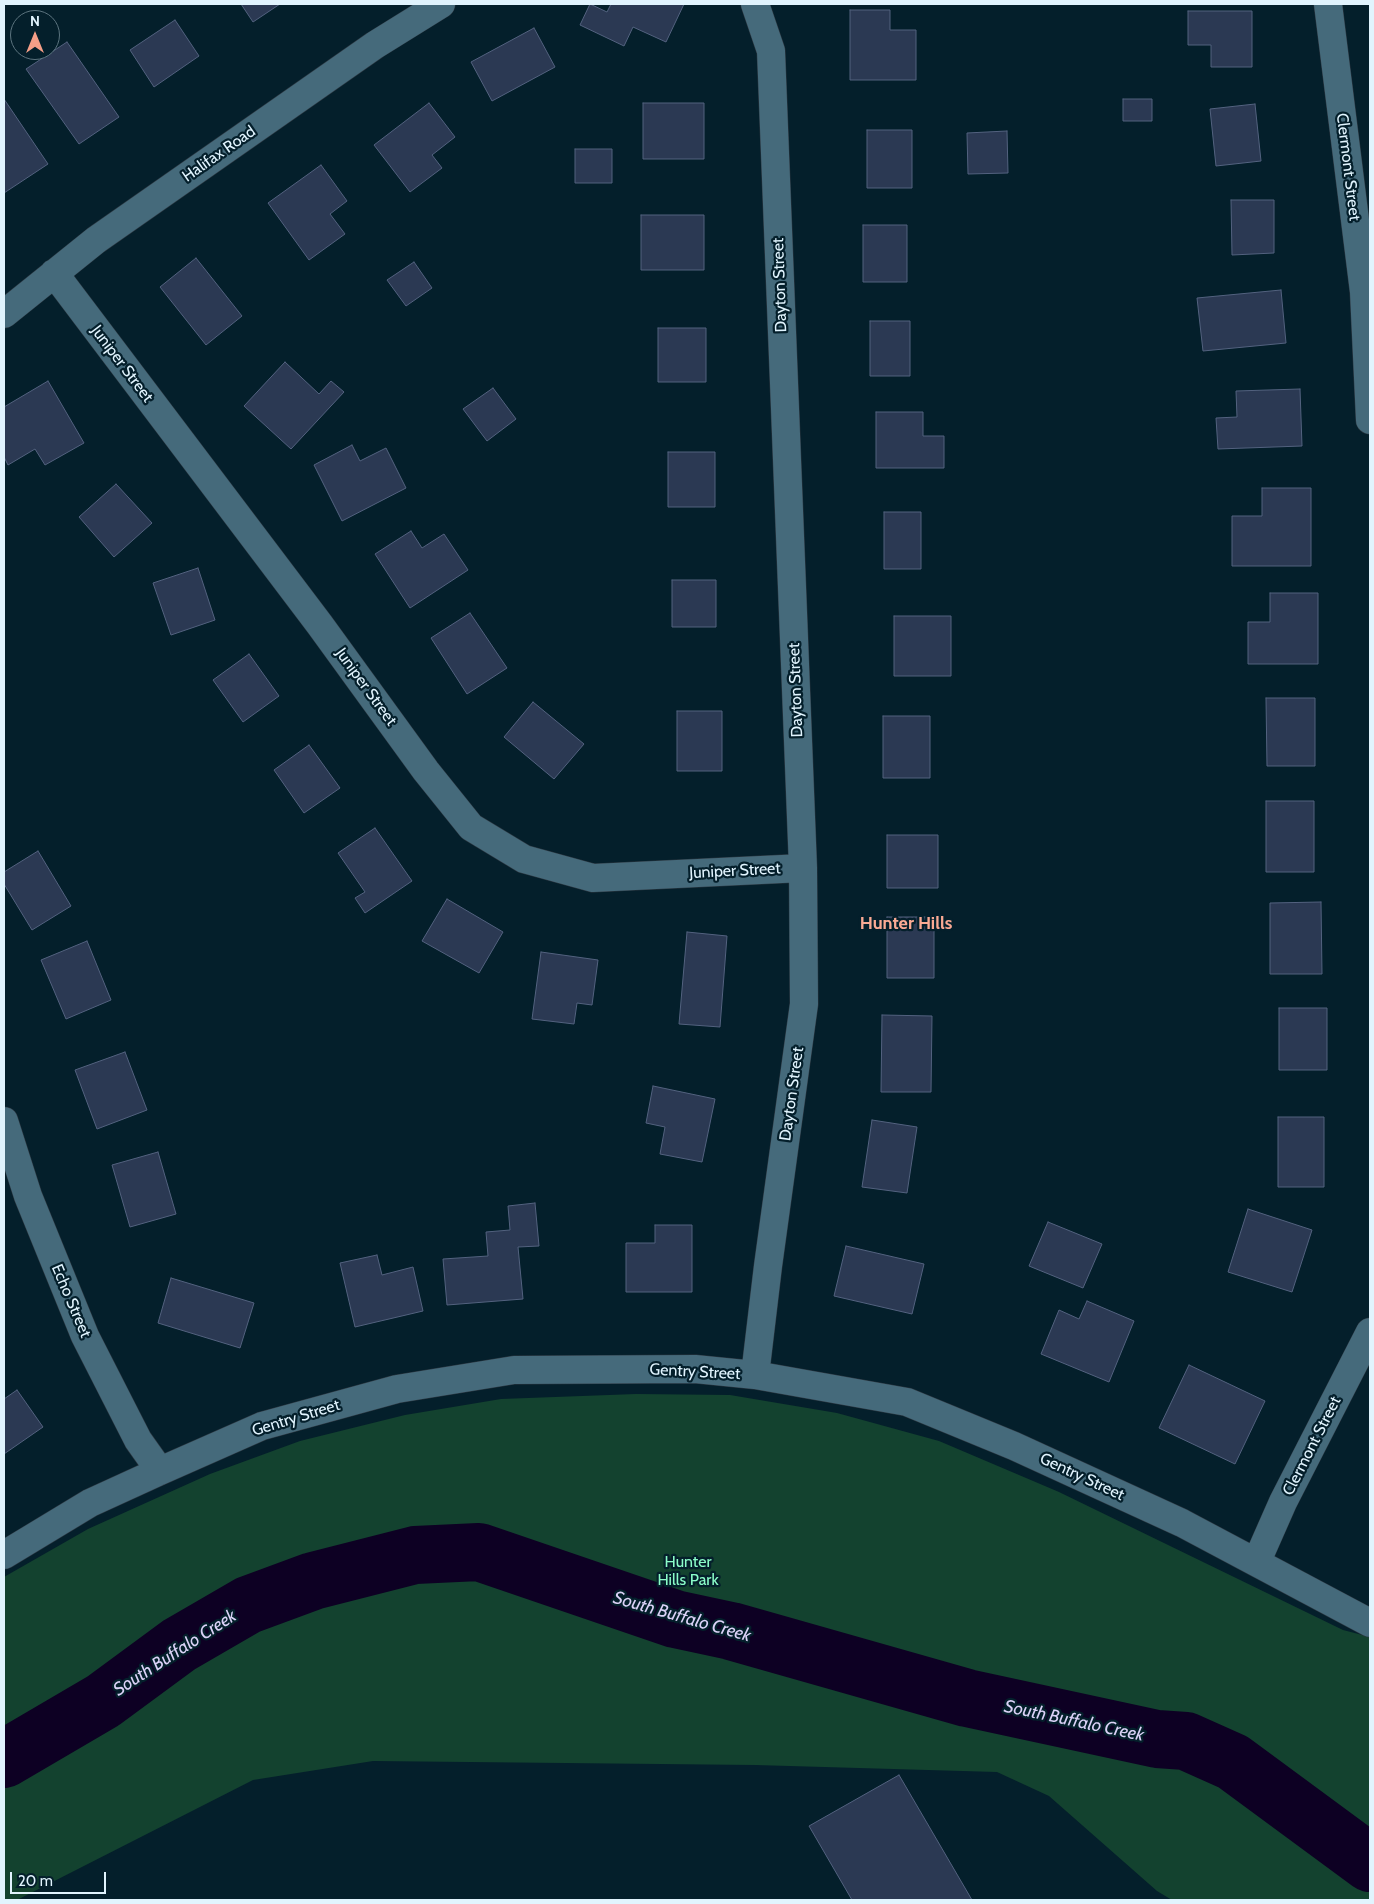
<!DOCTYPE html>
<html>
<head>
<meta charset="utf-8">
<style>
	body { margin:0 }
	#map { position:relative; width:1374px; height:1904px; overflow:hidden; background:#041f2b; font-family:Cabin,sans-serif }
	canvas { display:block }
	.frame { position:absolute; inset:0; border:5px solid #e1f4fe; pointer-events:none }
	.north { position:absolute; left:10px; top:10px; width:50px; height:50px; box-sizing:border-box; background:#041f2b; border:1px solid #5c747f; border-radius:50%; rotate:0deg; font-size:14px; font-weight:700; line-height:20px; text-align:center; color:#e1f4fe }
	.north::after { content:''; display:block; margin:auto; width:18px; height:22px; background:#f49e87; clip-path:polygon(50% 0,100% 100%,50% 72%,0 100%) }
	.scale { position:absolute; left:10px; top:1872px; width:96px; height:22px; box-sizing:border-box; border:2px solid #e1f4fe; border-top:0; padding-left:6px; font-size:15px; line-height:18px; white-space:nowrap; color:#e1f4fe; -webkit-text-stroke:4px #041f2b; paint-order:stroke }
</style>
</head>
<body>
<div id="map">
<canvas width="1374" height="1904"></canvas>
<div class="frame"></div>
<div class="north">N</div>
<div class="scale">20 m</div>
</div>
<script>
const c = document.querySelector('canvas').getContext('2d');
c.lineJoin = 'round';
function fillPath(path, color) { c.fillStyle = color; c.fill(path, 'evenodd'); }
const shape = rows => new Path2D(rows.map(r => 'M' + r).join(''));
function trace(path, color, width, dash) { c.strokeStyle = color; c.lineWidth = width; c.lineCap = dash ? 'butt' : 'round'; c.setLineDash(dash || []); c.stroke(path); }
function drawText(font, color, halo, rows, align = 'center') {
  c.font = font + ' Cabin,sans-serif'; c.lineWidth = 4.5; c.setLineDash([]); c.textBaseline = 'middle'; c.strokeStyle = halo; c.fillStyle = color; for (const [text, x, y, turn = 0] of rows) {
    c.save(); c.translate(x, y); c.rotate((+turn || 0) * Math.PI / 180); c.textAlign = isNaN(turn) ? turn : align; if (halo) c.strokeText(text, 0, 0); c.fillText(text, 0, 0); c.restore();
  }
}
fillPath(shape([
	[636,1394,730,1395,837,1413,939,1441,1059,1492,1343,1630,1370,1637,1370,1900,1172,1900,1157,1891,1049,1796,997,1772,755,1765,373,1761,253,1780,17,1900,4,1900,4,1577,88,1529,210,1474,300,1441,405,1415,501,1399]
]), '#13422f');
trace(shape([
	[4,1759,103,1701,179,1645,248,1605,313,1581,415,1555,479,1552,675,1619,731,1631,967,1698,1157,1739,1186,1741,1233,1762,1370,1863]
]), '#0d0023', 58);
const building = shape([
	[241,4,280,4,253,22,241,4],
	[590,4,607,12,611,4,684,4,666,42,633,27,624,46,580,25,590,4],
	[850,10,890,10,890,30,916,30,916,80,850,80,850,10],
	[1188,11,1252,11,1252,67,1211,67,1211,45,1188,45,1188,11],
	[175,20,199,56,154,87,130,50,175,20],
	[534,28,555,67,492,101,471,62,534,28],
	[67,42,119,117,79,144,26,69,67,42],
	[4,99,48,164,4,193,4,99],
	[1123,99,1152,99,1152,121,1123,121,1123,99],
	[429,103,455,137,432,155,442,168,410,192,374,145,429,103],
	[643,103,704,103,704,159,643,159,643,103],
	[1255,104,1261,161,1216,166,1210,109,1255,104],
	[867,130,912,130,912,188,867,188,867,130],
	[1007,131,1008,173,968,174,967,133,1007,131],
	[575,149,612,149,612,183,575,183,575,149],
	[321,165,347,201,330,214,345,234,309,260,268,203,321,165],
	[1231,200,1274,200,1274,253,1232,255,1231,200],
	[641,215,704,215,704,270,641,270,641,215],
	[863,225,907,225,907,282,863,282,863,225],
	[196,258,242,316,206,345,160,287,196,258],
	[414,262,432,288,406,306,387,280,414,262],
	[1281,290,1286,343,1203,351,1197,298,1281,290],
	[870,321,910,321,910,376,870,376,870,321],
	[658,328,706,328,706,382,658,382,658,328],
	[285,362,319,394,331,381,344,392,291,449,244,406,285,362],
	[48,381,84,443,45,465,35,449,8,465,4,457,4,407,48,381],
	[493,388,516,419,487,441,463,409,493,388],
	[1300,389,1302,446,1218,449,1216,418,1237,417,1236,391,1300,389],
	[876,412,923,412,923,436,944,436,944,468,876,468,876,412],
	[352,445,360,461,386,448,406,488,342,521,314,465,352,445],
	[668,452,715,452,715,507,668,507,668,452],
	[116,484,152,523,114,557,79,517,116,484],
	[1262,488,1311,488,1311,566,1232,566,1232,516,1262,516,1262,488],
	[884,512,921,512,921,569,884,569,884,512],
	[411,531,422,548,444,534,468,570,410,608,375,554,411,531],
	[198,568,215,620,171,635,153,583,198,568],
	[672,580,716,580,716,627,672,627,672,580],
	[1270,593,1318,593,1318,664,1248,664,1248,622,1270,622,1270,593],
	[470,613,507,668,467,694,431,638,470,613],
	[894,616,951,616,951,676,894,676,894,616],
	[249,654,279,696,243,722,213,680,249,654],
	[1266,698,1315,698,1315,766,1267,766,1266,698],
	[533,702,584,744,554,779,504,737,533,702],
	[677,711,722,711,722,771,677,771,677,711],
	[883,716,930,716,930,778,883,778,883,716],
	[309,745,340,788,304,813,274,770,309,745],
	[1266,801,1314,801,1314,872,1266,872,1266,801],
	[375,828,412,881,365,913,355,898,365,892,338,853,375,828],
	[887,835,938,835,938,888,887,888,887,835],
	[38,851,71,906,32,930,4,884,4,872,38,851],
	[447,899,503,932,479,973,422,941,447,899],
	[1321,902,1322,974,1270,974,1270,903,1321,902],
	[887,917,934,917,934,978,887,978,887,917],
	[687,932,727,936,720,1027,679,1024,687,932],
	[87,941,111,1000,66,1019,41,960,87,941],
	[541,952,598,960,592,1005,577,1003,574,1024,532,1019,541,952],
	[1279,1008,1327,1008,1327,1070,1279,1070,1279,1008],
	[882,1015,932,1016,931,1092,881,1092,882,1015],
	[125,1052,147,1110,97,1129,75,1070,125,1052],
	[653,1086,715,1099,702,1162,660,1154,665,1127,646,1123,653,1086],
	[1278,1117,1324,1117,1324,1187,1278,1187,1278,1117],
	[872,1120,917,1127,907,1193,862,1187,872,1120],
	[158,1152,176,1214,130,1227,112,1165,158,1152],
	[535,1203,539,1246,518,1247,523,1299,447,1305,443,1259,488,1256,486,1232,510,1230,508,1206,535,1203],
	[1248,1209,1312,1230,1292,1292,1228,1272,1248,1209],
	[1048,1222,1102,1244,1083,1288,1029,1266,1048,1222],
	[655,1225,692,1225,692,1292,626,1292,626,1243,655,1243,655,1225],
	[846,1246,924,1264,912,1314,834,1296,846,1246],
	[377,1255,382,1275,413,1267,423,1311,355,1327,340,1263,377,1255],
	[171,1278,254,1303,240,1348,158,1323,171,1278],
	[1087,1301,1134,1321,1109,1382,1041,1354,1059,1310,1079,1319,1087,1301],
	[1189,1365,1265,1401,1235,1464,1159,1428,1189,1365],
	[17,1390,43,1427,4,1454,4,1399,17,1390],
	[899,1775,972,1900,852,1900,809,1826,899,1775]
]);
fillPath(building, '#2b3953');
trace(building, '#53627f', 1);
const street = shape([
	[1328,4,1364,292,1370,420],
	[54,273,320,625,426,771,471,827,524,859,593,878,803,868],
	[4,314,96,240,375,45,441,4],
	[4,1121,28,1196,85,1336,138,1440,160,1471],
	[755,1375,768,1266,804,1004,803,868,771,51,755,4],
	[4,1555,90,1503,160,1471,262,1426,397,1389,514,1370,695,1369,755,1375,907,1402,1014,1446,1182,1523,1370,1623],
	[1257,1561,1283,1502,1370,1332]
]);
trace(street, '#2d3842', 29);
trace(street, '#456a7b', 28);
drawText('16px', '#e1f4fe', '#041f2b', [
	["Halifax Road",219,154,-35],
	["Clermont Street",1348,167,83],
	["Dayton Street",780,285,-92],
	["Juniper Street",122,364,53],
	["Juniper Street",366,687,54],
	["Dayton Street",796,690,-92],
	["Juniper Street",735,871,-3],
	["Dayton Street",792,1094,-82],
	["Echo Street",71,1301,67],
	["Gentry Street",695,1372,3],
	["Gentry Street",296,1418,-17],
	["Clermont Street",1312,1446,-63],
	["Gentry Street",1082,1477,25]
]);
drawText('16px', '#8bfdc9', '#041f2b', [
	["Hunter",688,1562],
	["Hills Park",688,1580]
]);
drawText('bold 18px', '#faaa94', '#041f2b', [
	["Hunter Hills",906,924]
]);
drawText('italic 18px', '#dbd2f7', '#041f2b', [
	["South Buffalo Creek",682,1617,16],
	["South Buffalo Creek",175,1653,-33],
	["South Buffalo Creek",1074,1721,12]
]);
</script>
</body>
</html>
